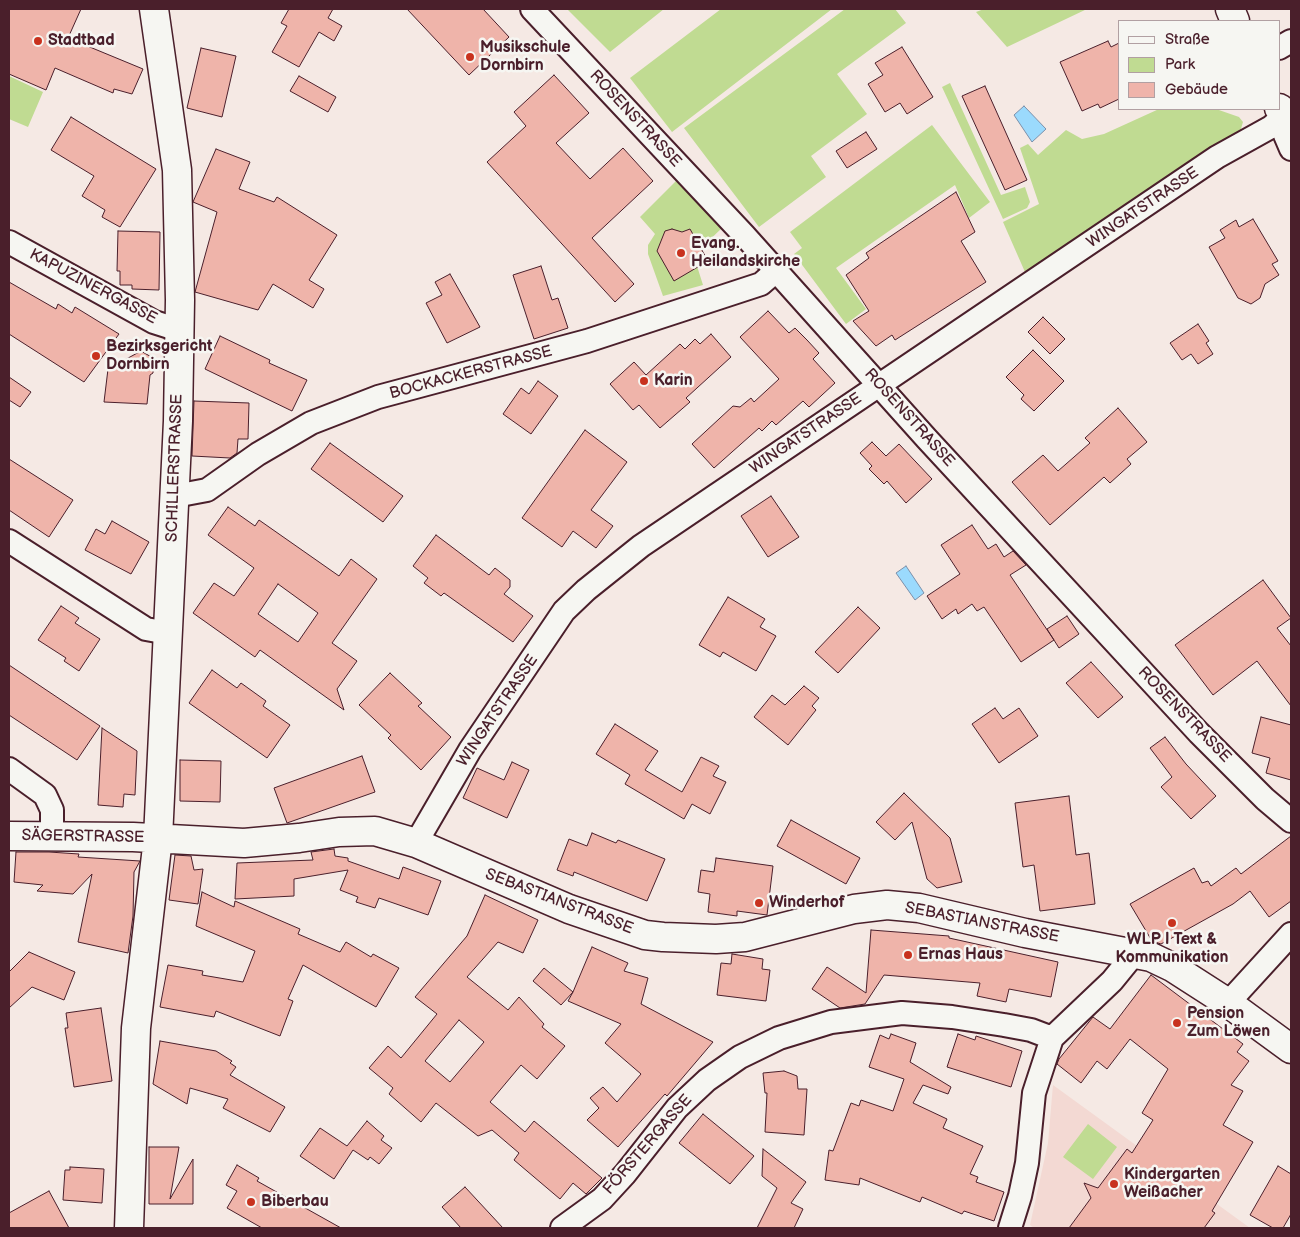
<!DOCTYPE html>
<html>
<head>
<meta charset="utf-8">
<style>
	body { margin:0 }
	#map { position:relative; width:1300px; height:1237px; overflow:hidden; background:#f5e9e4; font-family:"Balsamiq Sans",sans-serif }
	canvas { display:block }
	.frame { position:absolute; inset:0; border:10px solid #4a1f2b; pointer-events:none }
	.legend { position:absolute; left:1118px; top:20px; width:162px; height:90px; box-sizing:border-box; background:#f6f6f2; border:1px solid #b1a0a2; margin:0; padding:6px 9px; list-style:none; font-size:15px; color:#4a1f2b }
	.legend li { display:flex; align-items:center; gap:10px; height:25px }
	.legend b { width:25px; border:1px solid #b1a0a2 }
</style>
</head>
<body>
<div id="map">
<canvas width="1300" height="1237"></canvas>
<div class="frame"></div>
<ul class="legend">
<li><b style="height:6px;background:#f6f6f2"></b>Straße</li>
<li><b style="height:14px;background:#c0db92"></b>Park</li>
<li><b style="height:14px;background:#efb4aa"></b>Gebäude</li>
</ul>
</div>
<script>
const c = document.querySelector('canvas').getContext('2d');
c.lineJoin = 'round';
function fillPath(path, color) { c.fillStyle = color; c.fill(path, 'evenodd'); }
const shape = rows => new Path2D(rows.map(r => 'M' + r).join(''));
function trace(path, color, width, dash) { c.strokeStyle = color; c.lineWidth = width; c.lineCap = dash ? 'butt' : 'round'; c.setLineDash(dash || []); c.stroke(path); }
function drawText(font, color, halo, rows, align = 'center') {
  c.font = font + ' "Balsamiq Sans",sans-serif'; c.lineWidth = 5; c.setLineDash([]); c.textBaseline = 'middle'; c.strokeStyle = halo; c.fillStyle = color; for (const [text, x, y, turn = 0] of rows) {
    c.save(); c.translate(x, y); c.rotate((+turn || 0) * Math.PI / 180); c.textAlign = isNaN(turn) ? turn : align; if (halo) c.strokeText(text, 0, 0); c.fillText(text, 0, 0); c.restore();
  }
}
fillPath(shape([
	[1053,1085,1250,1228,1034,1228,1030,1225,1048,1143]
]), '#f3d9d3');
fillPath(shape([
	[567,9,664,9,610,52],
	[721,9,832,9,672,132,630,78],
	[845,9,895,9,906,23,837,74,867,114,811,156,826,177,759,227,684,128],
	[984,9,1087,9,1007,47,976,12],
	[9,76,43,92,28,127,9,119],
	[950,83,1001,195,1025,187,1030,202,1027,208,1003,219,942,87],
	[1159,109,1216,109,1239,117,1243,122,1240,132,1227,142,1025,272,1003,222,1039,204,1020,148,1028,144,1038,155,1066,130,1082,139,1104,134],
	[932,125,990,202,969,218,955,185,836,268,866,309,846,324,794,254,802,248,790,232],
	[676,181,722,228,700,249,697,266,703,285,663,296,648,254,648,245,655,234,640,217],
	[1088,1124,1117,1147,1093,1179,1063,1157]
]), '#c0db92');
const water = shape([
	[1024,106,1046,129,1032,142,1014,115,1024,106],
	[906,566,924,593,915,600,896,573,906,566]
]);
fillPath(water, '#9bdafd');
trace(water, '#7b8fa9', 1);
const building = shape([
	[9,9,81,9,68,38,143,69,132,94,114,89,113,93,55,68,46,90,9,74,9,9],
	[289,9,333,9,328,18,342,26,334,41,319,32,299,67,272,52,287,26,281,23,289,9],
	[407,9,483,9,509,37,469,75,407,9],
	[1108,41,1111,47,1119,43,1119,99,1100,108,1098,104,1082,111,1060,62,1108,41],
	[902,47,933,97,907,114,900,103,885,112,868,84,883,75,875,63,902,47],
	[201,48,236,56,222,117,187,108,201,48],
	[554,75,589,113,556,143,590,179,623,148,653,181,592,238,634,284,615,302,487,162,526,126,514,112,554,75],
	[299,76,336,97,328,112,290,91,299,76],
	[985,86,1027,180,1005,190,962,96,985,86],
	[71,117,156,169,120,227,102,217,105,210,82,196,94,176,51,150,71,117],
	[866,132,877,149,847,168,836,151,866,132],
	[216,149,250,162,239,189,274,202,277,197,337,235,309,280,324,289,313,308,273,284,258,310,195,292,217,212,193,202,216,149],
	[956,192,975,232,961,241,986,282,895,340,892,335,876,346,853,321,869,311,846,275,869,258,866,253,956,192],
	[1253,219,1278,261,1272,264,1279,275,1265,284,1260,298,1251,304,1238,298,1209,247,1225,238,1220,230,1236,220,1239,227,1253,219],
	[672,229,682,232,690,229,708,261,674,281,657,251,665,231,672,229],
	[118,231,160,232,159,290,132,289,132,285,120,285,120,271,117,271,118,231],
	[541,266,552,300,558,298,568,328,534,339,513,275,541,266],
	[450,274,480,327,447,343,426,303,442,295,435,282,450,274],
	[9,282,56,309,58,304,72,313,75,307,119,334,84,382,9,334,9,282],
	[768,311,789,333,795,328,807,340,819,353,813,359,835,383,809,407,803,401,776,425,772,421,762,431,759,428,714,468,692,444,733,406,740,407,751,398,754,402,779,379,740,337,768,311],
	[1043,317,1065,339,1050,354,1028,332,1043,317],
	[1198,324,1209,341,1206,343,1213,354,1198,364,1191,354,1182,360,1170,343,1198,324],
	[711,334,731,357,686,398,690,402,660,428,639,405,633,410,610,384,634,362,646,375,680,344,685,349,695,339,700,344,711,334],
	[220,336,270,360,269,363,307,380,292,411,205,369,220,336],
	[1033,350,1064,381,1034,411,1021,399,1024,395,1006,377,1033,350],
	[141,351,153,358,153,373,150,375,147,404,104,402,108,369,141,351],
	[9,377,31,392,20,407,9,400,9,377],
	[538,381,558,396,531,434,503,414,521,388,529,394,538,381],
	[194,401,249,403,248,439,238,439,237,453,230,458,192,456,194,401],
	[1118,408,1147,442,1127,459,1131,464,1110,483,1104,477,1050,525,1012,482,1043,455,1058,471,1090,443,1085,438,1118,408],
	[585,430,627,462,591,510,613,526,596,548,573,531,562,547,522,518,585,430],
	[872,442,886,456,899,444,932,479,906,503,887,481,884,484,869,469,872,466,860,453,872,442],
	[330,443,403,496,383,522,311,469,330,443],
	[9,459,73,500,49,537,9,510,9,459],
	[771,496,799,537,768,557,741,516,771,496],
	[228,507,255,526,259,520,339,576,351,559,377,579,332,643,357,661,337,689,344,710,260,650,255,657,193,613,214,583,234,596,254,568,208,535,228,507],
	[278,584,318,613,298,642,258,614,278,584],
	[112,521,149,542,131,574,85,550,96,529,105,534,112,521],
	[972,525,988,549,996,544,1004,557,1013,551,1026,565,1010,575,1054,640,1021,662,984,607,977,611,972,604,958,614,956,609,942,619,927,596,960,574,941,545,972,525],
	[436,535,489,575,495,568,510,580,510,587,504,594,533,616,513,642,444,593,441,596,424,583,428,578,413,566,436,535],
	[1263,580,1291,618,1277,628,1291,646,1291,706,1257,661,1213,695,1175,645,1263,580],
	[728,597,765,619,760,627,776,636,756,671,723,652,720,657,699,645,728,597],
	[61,606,79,618,75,623,100,639,79,671,64,661,66,658,38,640,61,606],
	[858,607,880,628,838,673,815,652,858,607],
	[1067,616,1079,634,1059,648,1047,629,1067,616],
	[1091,662,1123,697,1098,718,1066,683,1091,662],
	[9,665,100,726,77,760,9,715,9,665],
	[212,670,237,688,241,683,266,701,263,706,290,725,267,758,189,703,212,670],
	[390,673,422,703,418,706,451,737,421,770,388,738,391,735,359,705,390,673],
	[804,686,819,698,812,706,816,710,788,745,754,717,772,695,785,705,804,686],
	[995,708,1003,719,1019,708,1038,736,999,763,972,724,995,708],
	[1261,717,1291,725,1291,780,1266,773,1270,758,1252,753,1261,717],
	[615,724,658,751,645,770,682,792,701,757,719,766,713,776,726,782,710,814,692,804,684,819,625,784,630,775,596,754,615,724],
	[102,728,137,751,135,795,124,794,123,807,98,805,102,728],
	[1165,737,1186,764,1216,796,1191,819,1161,787,1172,777,1150,748,1165,737],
	[362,756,375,792,287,823,274,788,362,756],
	[180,760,221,761,220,802,180,801,180,760],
	[512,762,529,770,507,818,463,798,477,768,504,780,512,762],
	[904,793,950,838,962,882,937,888,927,879,912,822,895,840,876,822,904,793],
	[1069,796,1076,855,1089,853,1095,904,1040,911,1034,865,1023,867,1015,803,1069,796],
	[791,820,860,858,846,884,777,846,791,820],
	[592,833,616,843,618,840,665,859,647,901,574,872,573,876,557,870,569,839,587,846,592,833],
	[1291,836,1291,901,1269,917,1250,891,1233,904,1161,944,1152,941,1130,904,1194,868,1202,883,1208,881,1211,886,1236,868,1241,874,1291,836],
	[334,849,335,856,348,858,348,861,399,879,403,867,441,881,428,915,379,898,375,908,356,902,358,897,340,890,348,870,294,879,294,896,235,899,237,863,313,860,311,852,334,849],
	[16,852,49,852,79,854,78,857,140,861,134,872,133,916,128,953,78,942,92,874,73,894,37,891,43,885,14,882,16,852],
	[175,855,191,856,194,870,203,869,198,904,169,900,175,855],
	[716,858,773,866,767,915,737,911,737,916,708,912,710,894,698,892,701,870,714,872,716,858],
	[202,892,234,907,235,901,300,929,298,934,340,952,346,942,371,957,373,954,399,968,376,1007,303,965,288,999,293,1001,280,1036,216,1011,214,1017,160,1007,168,965,203,971,202,975,243,982,255,951,196,926,202,892],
	[485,895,538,920,523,953,498,942,467,977,508,1010,519,997,544,1024,542,1027,565,1046,537,1079,521,1065,490,1102,525,1132,534,1121,602,1178,586,1194,573,1183,560,1199,514,1160,519,1153,492,1130,478,1136,436,1103,421,1122,389,1094,393,1088,369,1068,388,1046,401,1058,437,1014,415,997,467,936,485,895],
	[459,1020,484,1042,450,1082,425,1061,459,1020],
	[871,930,949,936,949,938,1058,962,1051,997,1009,989,1006,1002,977,996,980,983,884,975,865,1004,840,1008,812,989,827,967,866,993,871,930],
	[592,947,628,963,624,971,648,978,641,1004,713,1042,667,1096,665,1094,618,1147,587,1120,599,1108,590,1098,603,1087,617,1102,641,1074,605,1043,621,1024,568,1001,573,992,561,1005,533,981,544,968,573,992,592,947],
	[29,952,75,972,64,1000,32,987,9,1008,9,972,29,952],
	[732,954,763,959,762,969,770,970,766,1001,717,995,721,963,731,964,732,954],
	[1151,975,1243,1044,1237,1052,1249,1061,1231,1085,1243,1091,1223,1125,1253,1142,1212,1211,1215,1213,1204,1228,1069,1228,1091,1198,1084,1183,1098,1188,1127,1149,1132,1153,1153,1120,1142,1113,1168,1069,1130,1039,1107,1069,1097,1061,1081,1083,1057,1064,1059,1059,1093,1017,1110,1029,1151,975],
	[101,1008,112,1081,74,1087,65,1028,68,1028,66,1013,101,1008],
	[891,1034,916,1043,910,1062,951,1087,948,1094,923,1085,913,1103,947,1119,943,1128,983,1146,970,1174,978,1177,976,1182,1004,1192,994,1221,964,1211,962,1214,922,1197,920,1202,860,1178,859,1185,825,1180,829,1150,833,1151,851,1103,859,1106,861,1100,893,1111,904,1079,869,1067,880,1035,889,1039,891,1034],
	[958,1034,975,1040,976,1036,1022,1051,1011,1087,947,1067,958,1034],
	[160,1041,216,1051,232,1061,230,1063,236,1067,230,1075,285,1107,270,1132,223,1108,228,1099,190,1088,187,1104,153,1084,160,1041],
	[784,1071,797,1076,798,1089,807,1089,804,1135,765,1132,767,1093,765,1093,763,1073,784,1071],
	[703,1114,754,1156,730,1184,679,1143,703,1114],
	[367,1121,384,1136,381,1140,392,1148,379,1164,370,1157,368,1160,353,1150,334,1179,300,1156,320,1128,347,1146,367,1121],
	[149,1147,179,1147,170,1199,193,1159,193,1204,149,1204,149,1147],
	[763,1149,806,1182,791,1203,803,1209,794,1228,757,1228,777,1188,762,1176,763,1149],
	[237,1165,259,1178,257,1181,341,1228,262,1228,227,1208,237,1191,226,1185,237,1165],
	[1278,1166,1291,1174,1291,1214,1283,1228,1273,1228,1250,1215,1278,1166],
	[70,1167,104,1169,102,1203,63,1200,65,1170,70,1170,70,1167],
	[465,1187,503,1228,461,1228,442,1207,465,1187],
	[49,1191,69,1228,9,1228,9,1213,49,1191]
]);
fillPath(building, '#efb4aa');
trace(building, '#4a1f2b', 1);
const street = shape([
	[532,9,745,236,927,439,1199,733,1265,799,1291,821],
	[1279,48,1291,41],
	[1285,115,1285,135,1291,149],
	[9,242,154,322,179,330],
	[175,496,207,490,258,454,311,423,378,397,587,341,761,284,776,271],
	[9,541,146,629,168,633],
	[9,769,45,795,52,810,52,837],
	[416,843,470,750,564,611,586,590,641,546,715,496,1217,157,1271,127,1285,115],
	[1228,1003,1291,934],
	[562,1228,602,1199,625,1174,677,1108,707,1080,740,1057,779,1038,831,1022,902,1013,952,1017,1004,1025,1031,1030,1052,1038],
	[1010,1228,1020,1196,1027,1163,1034,1093,1052,1038,1112,981,1134,954]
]);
const secondary = shape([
	[1230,9,1235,21],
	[1279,108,1291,117],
	[9,836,133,837,244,843,299,838,339,832,375,831,416,843,569,909,645,935,663,937,716,939,745,937,854,909,887,905,919,908,1025,933,1151,957,1172,967,1228,1003,1291,1049],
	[129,1228,136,1028,158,838,178,421,180,300,177,170,154,9]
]);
trace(street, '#4a1f2b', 26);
trace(secondary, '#4a1f2b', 31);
trace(street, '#f6f6f2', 22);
trace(secondary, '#f6f6f2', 28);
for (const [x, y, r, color] of [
	[38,41,5,"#c8321e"],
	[470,57,5,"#c8321e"],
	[681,253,5,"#c8321e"],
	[96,356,5,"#c8321e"],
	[644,381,5,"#c8321e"],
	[759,903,5,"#c8321e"],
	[1172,923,5,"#c8321e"],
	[908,955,5,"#c8321e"],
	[1177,1023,5,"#c8321e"],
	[1114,1184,5,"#c8321e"],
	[251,1202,5,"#c8321e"]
]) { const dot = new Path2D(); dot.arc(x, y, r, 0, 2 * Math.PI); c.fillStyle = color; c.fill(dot); trace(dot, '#f6f6f2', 2); }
drawText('bold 16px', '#4a1f2b', '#f6f6f2', [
	["Stadtbad",48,41],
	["Musikschule",480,48],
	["Dornbirn",480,66],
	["Evang.",691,244],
	["Heilandskirche",691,262],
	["Bezirksgericht",106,347],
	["Dornbirn",106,365],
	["Karin",654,381],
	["Winderhof",769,903],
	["WLP | Text &",1172,940,"center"],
	["Kommunikation",1172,958,"center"],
	["Ernas Haus",918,955],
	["Pension",1187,1014],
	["Zum Löwen",1187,1032],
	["Kindergarten",1124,1175],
	["Weißacher",1124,1193],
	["Biberbau",261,1202]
], 'left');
drawText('16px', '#4a1f2b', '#f6f6f2', [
	["ROSENSTRASSE",635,119,47],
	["WINGATSTRASSE",1143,208,-34],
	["KAPUZINERGASSE",93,287,28],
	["BOCKACKERSTRASSE",471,373,-15],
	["ROSENSTRASSE",909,418,48],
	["WINGATSTRASSE",806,434,-34],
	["SCHILLERSTRASSE",175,468,-88],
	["WINGATSTRASSE",498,711,-56],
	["ROSENSTRASSE",1184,715,46],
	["SÄGERSTRASSE",83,837,1],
	["SEBASTIANSTRASSE",559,902,21],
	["SEBASTIANSTRASSE",982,923,11],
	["FÖRSTERGASSE",648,1145,-49]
]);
</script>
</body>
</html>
